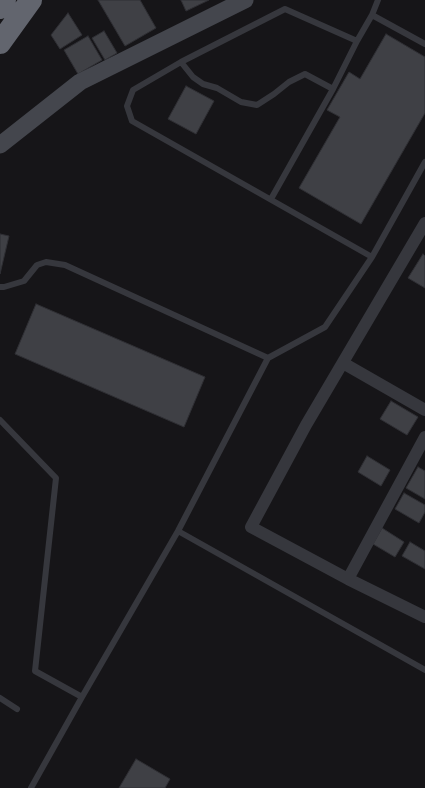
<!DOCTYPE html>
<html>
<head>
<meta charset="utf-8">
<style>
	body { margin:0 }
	canvas { display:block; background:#161518 }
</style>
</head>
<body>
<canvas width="425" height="788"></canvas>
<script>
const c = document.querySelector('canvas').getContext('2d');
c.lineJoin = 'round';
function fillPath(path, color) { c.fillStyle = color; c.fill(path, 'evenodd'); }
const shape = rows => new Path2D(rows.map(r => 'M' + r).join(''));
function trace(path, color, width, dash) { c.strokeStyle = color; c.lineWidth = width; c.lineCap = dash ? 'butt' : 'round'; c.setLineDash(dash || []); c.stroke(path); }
const building = shape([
	[98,0,140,0,156,28,125,46,98,0],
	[181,0,209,0,186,11,181,0],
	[68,13,82,35,60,49,51,35,68,13],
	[104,31,117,53,105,60,92,38,104,31],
	[386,34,425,57,425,113,361,224,299,188,340,117,327,110,349,72,360,79,386,34],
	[88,36,102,60,78,74,64,50,88,36],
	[186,86,214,101,196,134,168,119,186,86],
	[0,234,9,236,0,274,0,234],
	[423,254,425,256,425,288,408,278,423,254],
	[36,304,205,377,184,427,15,354,36,304],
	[391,401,418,417,407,435,380,419,391,401],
	[367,456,390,470,381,486,358,472,367,456],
	[418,467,425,471,425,499,406,488,418,467],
	[404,493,425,505,425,512,419,523,395,509,404,493],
	[382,528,404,542,395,557,373,544,382,528],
	[410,542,425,551,425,569,402,556,410,542],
	[136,759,170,779,165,788,119,788,136,759]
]);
fillPath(building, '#3f4045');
trace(building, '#2f2f34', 1);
trace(shape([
	[372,15,425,44],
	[181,62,193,77,203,84,217,88,241,102,257,105,274,94,289,82,305,74,333,89],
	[271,199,333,89,357,41],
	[372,257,132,121,127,106,133,90,181,62,285,9,357,41,372,15,378,0],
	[0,287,4,287,24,281,37,265,46,262,65,265,268,358],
	[0,420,56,478,35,671,82,697,31,788],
	[178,531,425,670],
	[82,697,178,531,268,358,325,327,372,257,425,162],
	[0,698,17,709]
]), '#36373d', 6);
trace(shape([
	[425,223,306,425,251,527,348,579,425,617],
	[343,363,425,410],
	[348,579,425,437]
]), '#36373d', 12);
trace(shape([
	[0,145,80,82,245,0]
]), '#44464d', 17);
trace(shape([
	[0,8,5,0],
	[0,43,31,0]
]), '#62656e', 22);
</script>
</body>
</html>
